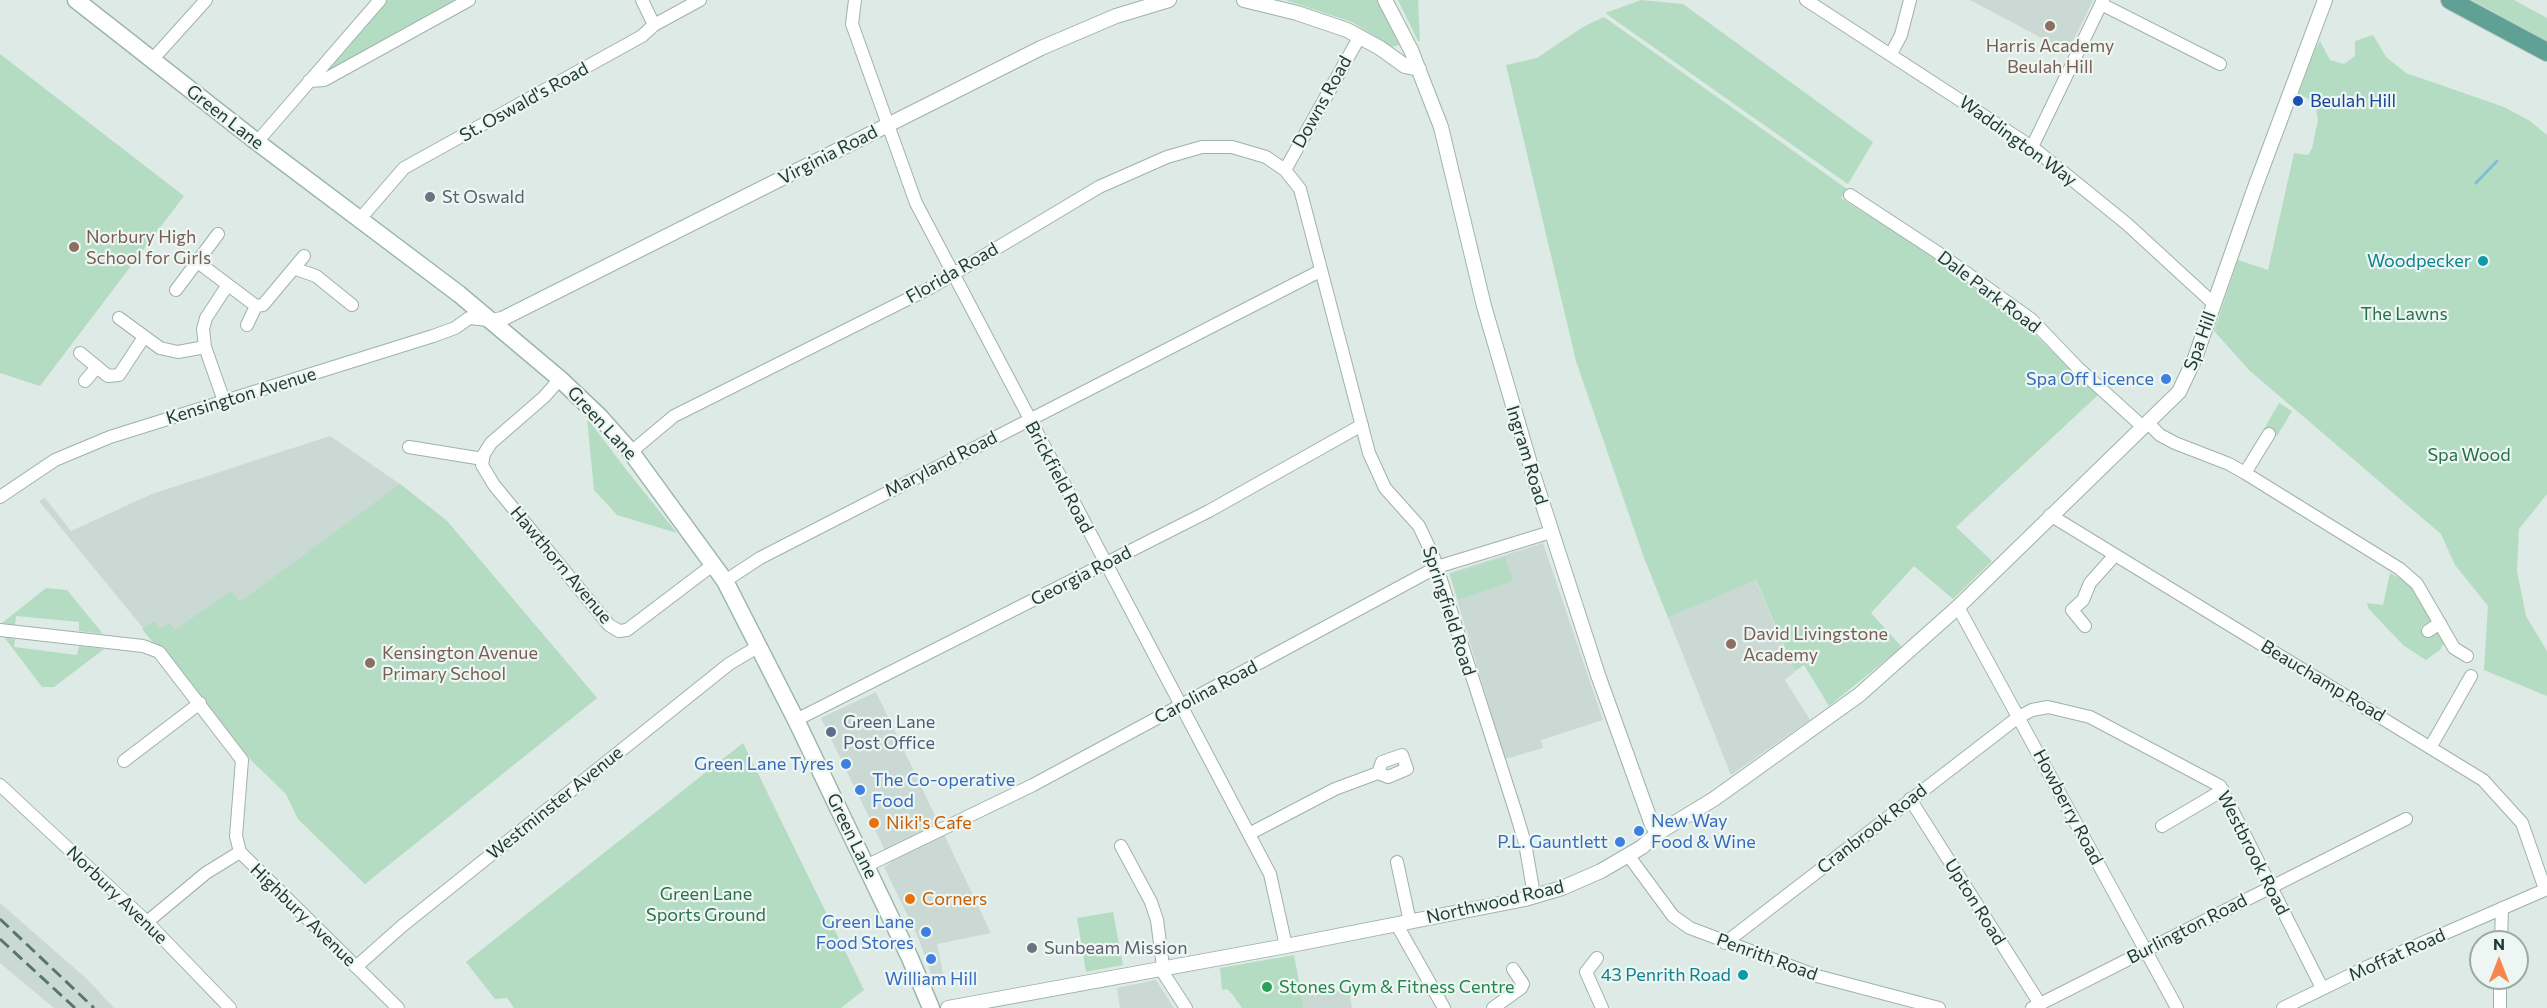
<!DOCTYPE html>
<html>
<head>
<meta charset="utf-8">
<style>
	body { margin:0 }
	#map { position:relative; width:2547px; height:1008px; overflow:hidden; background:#ddeae5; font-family:Commissioner,sans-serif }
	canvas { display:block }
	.north { position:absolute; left:2469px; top:930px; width:60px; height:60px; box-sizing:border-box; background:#edf6f2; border:2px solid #9aaaa6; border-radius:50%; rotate:0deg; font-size:16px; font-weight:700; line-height:24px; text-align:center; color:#1e3934 }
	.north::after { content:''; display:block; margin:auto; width:21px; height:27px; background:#f6864e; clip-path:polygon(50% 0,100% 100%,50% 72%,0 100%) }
</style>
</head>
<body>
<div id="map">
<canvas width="2547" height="1008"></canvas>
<div class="north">N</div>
</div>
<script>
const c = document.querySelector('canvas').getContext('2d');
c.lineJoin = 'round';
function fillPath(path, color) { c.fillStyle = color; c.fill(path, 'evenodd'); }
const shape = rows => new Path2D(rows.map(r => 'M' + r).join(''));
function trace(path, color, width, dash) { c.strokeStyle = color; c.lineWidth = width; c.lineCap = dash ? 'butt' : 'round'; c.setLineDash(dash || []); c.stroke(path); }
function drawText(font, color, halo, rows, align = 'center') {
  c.font = font + ' Commissioner,sans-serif'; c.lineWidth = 4.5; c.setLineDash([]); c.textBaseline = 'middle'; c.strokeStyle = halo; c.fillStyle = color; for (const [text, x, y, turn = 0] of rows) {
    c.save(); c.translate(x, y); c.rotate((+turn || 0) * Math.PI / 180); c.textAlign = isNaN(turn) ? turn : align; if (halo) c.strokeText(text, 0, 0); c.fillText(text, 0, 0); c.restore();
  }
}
fillPath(shape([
	[1970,0,2093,0,2068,52],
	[330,436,400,484,447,521,597,698,365,884,298,819,286,794,252,761,39,501,45,498,71,531,152,494],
	[1727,514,1795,672,1785,680,1810,720,1731,775,1643,555],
	[1543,543,1603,720,1541,740,1543,748,1505,759,1449,573],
	[876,692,991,933,937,944,945,983,935,985,918,937,884,867,891,863,821,718],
	[0,903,87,979,114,1008,54,1008,0,963],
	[1156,980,1174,1008,1120,1008,1117,988],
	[1349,989,1352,1008,1304,1008,1301,990,1309,995]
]), '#cbd9d4');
fillPath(shape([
	[386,0,460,0,327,73,321,74],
	[1285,0,1378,0,1399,45,1392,47,1352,22],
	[1398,0,1418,0,1420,41,1418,41],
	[1641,0,1683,4,1873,142,1848,184,1605,13],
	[2472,0,2514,0,2547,18,2547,41],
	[1604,17,1847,189,1841,198,1929,254,2028,328,2098,395,1956,527,1992,561,1953,599,1914,566,1871,613,1902,647,1829,706,1804,665,1795,671,1756,580,1668,617,1643,555,1576,361,1506,65,1537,58,1583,27],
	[2373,35,2386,57,2406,73,2504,107,2530,121,2547,135,2547,494,2519,529,2517,571,2526,616,2547,651,2547,696,2484,670,2488,606,2455,565,2441,534,2250,371,2214,331,2238,260,2268,270,2294,153,2308,155,2312,148,2318,120,2316,107,2307,98,2298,95,2315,49,2320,41,2330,60,2344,64,2355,56,2355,41],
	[0,54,184,196,40,386,0,373],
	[2279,403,2292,411,2277,436,2264,429],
	[587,418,628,472,677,533,617,515,594,490],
	[400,484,447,521,597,698,365,884,298,819,286,794,252,761,142,629,154,621,160,629,170,623,175,630,231,591,240,602],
	[1505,557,1513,581,1458,600,1450,574],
	[2390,573,2406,581,2424,603,2431,621,2421,627,2427,637,2437,632,2444,643,2440,650,2426,660,2403,645,2368,608,2367,603,2383,605],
	[46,588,67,590,103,634,79,631,79,622,16,616,15,625,2,623],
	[4,637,15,639,14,647,77,655,79,646,104,649,54,687,42,687],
	[743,743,864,990,841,1008,514,1008,507,998,495,999,466,962],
	[1113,912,1123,965,1086,972,1077,918],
	[1294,955,1304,1008,1242,1008,1232,994,1227,989,1222,990,1220,968]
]), '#b4dcc2');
trace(shape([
	[2476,183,2497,161]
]), '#82bfd2', 3);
const minor = shape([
	[642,0,654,25],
	[855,0,852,24,916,203,1270,874,1286,946],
	[1806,0,2032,147,2127,224,2213,303],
	[2101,4,2220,64],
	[1891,54,1901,35,1910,0],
	[152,60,206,0],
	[309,81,324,80,469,0],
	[257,142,380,0],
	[2032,147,2103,0],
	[1285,170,1360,36],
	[1850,195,1937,252,2032,320,2078,368,2143,427],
	[360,219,404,168,642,36,654,25,700,0],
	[199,263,256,306,263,305,304,256],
	[296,269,316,276,352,305],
	[176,290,218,234],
	[119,318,160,348,178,352,205,347],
	[247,325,256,306],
	[80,353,108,376,119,375,144,337],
	[560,379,544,397,491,443,484,454,482,465,494,485,609,625,619,631,627,630,714,564],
	[85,381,97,367],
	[224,401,205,347,203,329,206,318,227,286],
	[2148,423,2160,435,2175,443,2229,464,2245,473,2400,569,2417,584,2454,648,2467,656],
	[409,447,483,459],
	[631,452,674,416,930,288,1099,187,1167,157,1202,147,1232,147,1266,157,1285,170,1300,189,1369,453,1385,488,1419,526,1434,558,1515,810,1525,843,1534,895],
	[2245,473,2269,434],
	[0,497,55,460,110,437,433,336,455,328,469,318,489,320],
	[2050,515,2483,780,2522,823,2545,889],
	[725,581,760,558,1320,271],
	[1958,607,2177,1008],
	[2085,626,2072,610,2083,600,2090,583,2115,555],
	[0,630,143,646,159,652,242,760,236,836,240,852,398,1008],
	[2428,631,2440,623],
	[796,720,1209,511,1362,425],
	[2431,746,2471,676],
	[124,761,200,703],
	[0,785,147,922,230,1008],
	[1910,799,2040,1004],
	[2162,826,2223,790],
	[1249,834,1335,789,1378,773,1388,777,1407,769,1402,755,1382,762,1378,773],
	[1121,846,1151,902,1157,920,1164,974,1186,1008],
	[1628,855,1673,916,1690,928,1817,976,1939,1008],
	[1397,862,1410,922],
	[866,866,1033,785,1437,567,1551,532],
	[147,922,206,873,240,852],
	[1397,925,1444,1008],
	[2501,942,2502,908],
	[1725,943,2017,718,2032,710,2048,707,2090,717,2220,786,2322,988],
	[1597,958,1586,972,1602,1008],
	[356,967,402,926,729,664,759,646],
	[1493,1008,1521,988,1523,984,1513,969],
	[2032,1008,2406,819],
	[2283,1008,2367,967,2547,889],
	[2500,1008,2500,978]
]);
const tertiary = shape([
	[1244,0,1297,13,1347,30,1380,48,1405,66,1419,69],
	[1385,0,1411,50,1441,127,1484,306,1533,474,1598,675,1652,825,1658,833],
	[491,321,502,319,1041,48,1116,16,1169,0],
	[948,1008,1286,946,1525,899,1562,888,1601,871,1642,847,1658,833,1714,799,1859,695,1958,607,2179,392,2195,358,2254,190,2325,0]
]);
const secondary = shape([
	[76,0,257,142,459,294,560,379,600,417,631,452,725,581,796,720,910,958,931,1008]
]);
const primary = shape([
	[2450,0,2547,52]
]);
trace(minor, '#a0b1ac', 14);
trace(tertiary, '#a0b1ac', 16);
trace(secondary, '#9cb6ae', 19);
trace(primary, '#bcc4c2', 20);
trace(minor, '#fff', 12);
trace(tertiary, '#fff', 14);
trace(secondary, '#fff', 16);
trace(primary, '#60a196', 18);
trace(shape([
	[0,919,94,1008],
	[0,939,75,1008]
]), '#587570', 3, [12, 6]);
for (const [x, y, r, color] of [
	[2050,26,6,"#8d6e63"],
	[2298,101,6,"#1a4fb4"],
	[430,197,6,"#6b7280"],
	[74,247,6,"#8d6e63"],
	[2483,261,6,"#0f9aa8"],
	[2166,379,6,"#3f7fe0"],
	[1731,644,6,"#8d6e63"],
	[370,663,6,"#8d6e63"],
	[831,732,6,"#5c6f8a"],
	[846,764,6,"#3f7fe0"],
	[860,790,6,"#3f7fe0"],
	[874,823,6,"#e8710a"],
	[1639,831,6,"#3f7fe0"],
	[1620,842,6,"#3f7fe0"],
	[910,899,6,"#e8710a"],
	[926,932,6,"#3f7fe0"],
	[1032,948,6,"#6b7280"],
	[931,959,6,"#3f7fe0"],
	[1743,975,6,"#0f9aa8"],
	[1267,987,6,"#2e9e5b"]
]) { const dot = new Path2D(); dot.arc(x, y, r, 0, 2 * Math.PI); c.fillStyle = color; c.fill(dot); trace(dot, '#edf6f2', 2); }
drawText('18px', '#785e54', '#edf6f2', [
	["Harris Academy",2050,46,"center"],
	["Beulah Hill",2050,67,"center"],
	["Norbury High",86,237],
	["School for Girls",86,258],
	["David Livingstone",1743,634],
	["Academy",1743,655],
	["Kensington Avenue",382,653],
	["Primary School",382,674]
], 'left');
drawText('18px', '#164399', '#edf6f2', [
	["Beulah Hill",2310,101]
], 'left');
drawText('18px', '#1e3934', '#edf6f2', [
	["St. Oswald's Road",524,102,-29],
	["Downs Road",1322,102,-61],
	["Green Lane",225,117,38],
	["Waddington Way",2018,141,36],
	["Virginia Road",828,155,-27],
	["Florida Road",952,273,-30],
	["Dale Park Road",1989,292,37],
	["Spa Hill",2200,341,-70],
	["Kensington Avenue",241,396,-17],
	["Green Lane",602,423,47],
	["Ingram Road",1527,455,73],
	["Maryland Road",941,464,-27],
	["Brickfield Road",1059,477,62],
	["Hawthorn Avenue",561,565,50],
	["Georgia Road",1081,576,-27],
	["Springfield Road",1449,611,72],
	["Beauchamp Road",2323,681,31],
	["Carolina Road",1206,692,-28],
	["Westminster Avenue",555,803,-39],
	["Howberry Road",2068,807,62],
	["Cranbrook Road",1872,829,-38],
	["Green Lane",852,836,64],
	["Westbrook Road",2253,853,63],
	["Norbury Avenue",117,895,44],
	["Northwood Road",1495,902,-13],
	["Upton Road",1975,902,58],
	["Highbury Avenue",303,915,44],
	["Burlington Road",2187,929,-27],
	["Moffat Road",2397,955,-24],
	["Penrith Road",1767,957,20]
]);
drawText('18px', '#5b616d', '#edf6f2', [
	["St Oswald",442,197],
	["Sunbeam Mission",1044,948]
], 'left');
drawText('18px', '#0d838f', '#edf6f2', [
	["Woodpecker",2471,261],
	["43 Penrith Road",1731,975]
], 'right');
drawText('18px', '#28714a', '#edf6f2', [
	["The Lawns",2404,314],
	["Spa Wood",2469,455],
	["Green Lane",706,894],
	["Sports Ground",706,915]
]);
drawText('18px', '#366cbe', '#edf6f2', [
	["Spa Off Licence",2154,379],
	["Green Lane Tyres",834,764],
	["The Co-operative",872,780,"left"],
	["Food",872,801,"left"],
	["New Way",1651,821,"left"],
	["Food & Wine",1651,842,"left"],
	["P.L. Gauntlett",1608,842],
	["Green Lane",914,922],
	["Food Stores",914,943],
	["William Hill",931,979,"center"]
], 'right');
drawText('18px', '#4e5e75', '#edf6f2', [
	["Green Lane",843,722],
	["Post Office",843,743]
], 'left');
drawText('18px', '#c56008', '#edf6f2', [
	["Niki's Cafe",886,823],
	["Corners",922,899]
], 'left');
drawText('18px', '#27864d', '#edf6f2', [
	["Stones Gym & Fitness Centre",1279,987]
], 'left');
</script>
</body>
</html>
